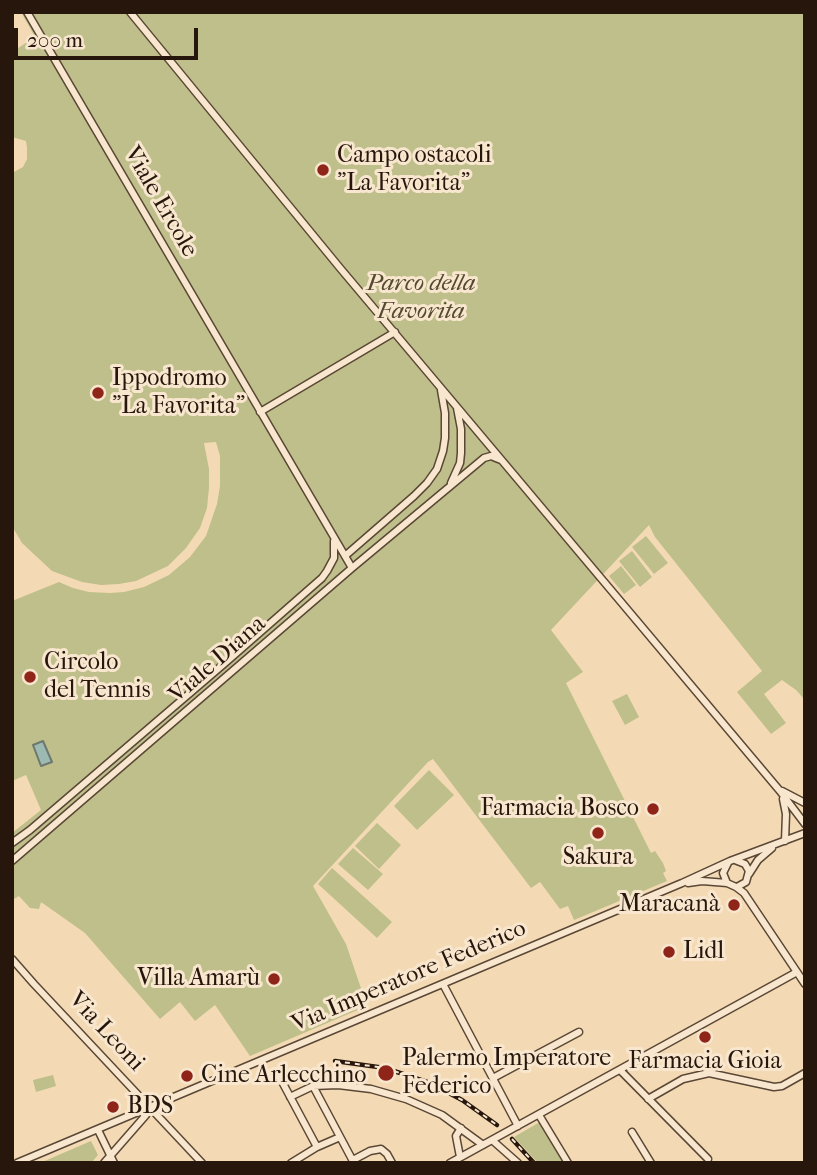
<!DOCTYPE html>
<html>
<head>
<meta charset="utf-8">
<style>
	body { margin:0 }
	#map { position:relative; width:817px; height:1175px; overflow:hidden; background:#f4dab4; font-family:"IM FELL French Canon",serif }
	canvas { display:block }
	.frame { position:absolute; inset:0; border:14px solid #26160b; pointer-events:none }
	.scale { position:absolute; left:14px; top:28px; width:184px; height:32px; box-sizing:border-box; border:4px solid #26160b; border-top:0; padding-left:9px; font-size:21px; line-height:24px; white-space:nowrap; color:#26160b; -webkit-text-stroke:5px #f8e7ce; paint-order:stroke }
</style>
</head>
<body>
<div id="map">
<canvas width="817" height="1175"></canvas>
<div class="frame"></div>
<div class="scale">200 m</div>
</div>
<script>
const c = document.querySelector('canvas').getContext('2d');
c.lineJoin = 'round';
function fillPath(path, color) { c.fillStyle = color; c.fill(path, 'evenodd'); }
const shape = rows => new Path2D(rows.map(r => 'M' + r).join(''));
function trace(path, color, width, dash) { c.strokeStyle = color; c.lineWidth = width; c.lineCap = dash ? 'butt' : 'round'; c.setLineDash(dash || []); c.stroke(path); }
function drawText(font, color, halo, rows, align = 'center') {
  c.font = font + ' "IM FELL French Canon",serif'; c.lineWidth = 6; c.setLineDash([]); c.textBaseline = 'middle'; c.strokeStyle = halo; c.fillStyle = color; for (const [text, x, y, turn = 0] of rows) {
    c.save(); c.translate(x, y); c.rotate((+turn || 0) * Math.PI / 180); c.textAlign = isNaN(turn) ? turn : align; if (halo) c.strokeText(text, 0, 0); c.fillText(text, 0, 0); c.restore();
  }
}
fillPath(shape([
	[21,12,805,12,805,700,796,690,782,680,764,694,786,723,771,734,737,692,762,671,655,537,649,525,551,630,583,672,566,683,651,853,655,851,663,863,666,871,663,873,667,881,574,920,568,906,560,909,540,882,531,888,433,759,428,762,313,886,346,944,367,1006,250,1056,215,1005,195,1021,180,1002,160,1019,85,933,41,902,39,909,30,908,19,896,12,900,12,833,41,810,26,775,12,781,12,601,59,582,73,588,89,592,110,593,124,592,144,587,169,575,190,557,206,536,217,504,220,486,220,456,216,442,204,443,209,469,209,488,207,508,200,528,186,548,168,566,136,581,119,584,101,585,82,582,52,571,22,543,12,526,12,173,23,167,27,159,27,148,26,141,12,137,12,52,35,37],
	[646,536,668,563,654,574,632,547],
	[632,551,652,577,640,587,619,561],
	[621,566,636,585,624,594,609,576],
	[627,694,639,717,625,725,612,701],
	[429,770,454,795,417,830,394,806],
	[377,823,401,845,379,869,355,846],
	[353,848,383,874,368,890,338,864],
	[332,868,392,922,377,938,318,884],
	[53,1075,56,1086,36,1092,33,1080],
	[540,1122,564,1163,538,1163,514,1137],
	[91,1141,98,1155,91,1163,40,1163]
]), '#bebf8b');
const water = shape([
	[43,741,52,762,41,766,33,745,43,741]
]);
fillPath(water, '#9cbab2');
trace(water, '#6d786f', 2);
const minor = shape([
	[27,12,352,568],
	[130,12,340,268,780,791,805,824],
	[260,412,395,332],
	[451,483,460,463,461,453,461,429,457,408],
	[345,556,414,496,427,483,437,469,443,451,445,438,445,413,441,390],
	[782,791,805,803],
	[783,799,786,814,785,841],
	[12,843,30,830,225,663,322,578,327,571,334,558,334,541],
	[735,860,745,864,749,871,746,882,737,887],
	[12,861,352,568,484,458,491,456,501,460],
	[749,874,758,860,772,848],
	[688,883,702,881,727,883,736,887,744,893,805,984],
	[727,883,723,873,728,863],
	[12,959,34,984,202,1163],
	[443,984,518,1126],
	[620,1070,708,1159],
	[279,1076,317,1147],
	[493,1078,579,1032],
	[313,1086,354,1163],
	[290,1097,313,1086,338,1085,371,1089,406,1099,442,1115,483,1145],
	[648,1099,683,1079,709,1073,774,1087,782,1086,805,1073],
	[539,1115,568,1163],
	[98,1130,114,1163],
	[632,1132,651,1163],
	[492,1140,518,1163],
	[460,1157,456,1136,461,1128],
	[353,1160,370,1151,381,1149,387,1154,392,1163],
	[17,1163,682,883,730,861,805,833],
	[104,1163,146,1115,150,1107],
	[291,1163,317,1147,340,1137],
	[450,1163,797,972]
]);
trace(minor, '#5a4735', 9);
trace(minor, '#f8e7ce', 6);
const rail = shape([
	[335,1061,385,1068,430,1083,462,1100,497,1125],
	[512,1139,534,1163]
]);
trace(rail, '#26160b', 4.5);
trace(rail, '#f8e7ce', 2, [5]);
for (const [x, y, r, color] of [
	[323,170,7,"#8f2418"],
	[98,393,7,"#8f2418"],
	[30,677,7,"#8f2418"],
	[653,809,7,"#8f2418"],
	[598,833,7,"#8f2418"],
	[734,905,7,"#8f2418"],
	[669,952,7,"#8f2418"],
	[274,979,7,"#8f2418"],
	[705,1037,7,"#8f2418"],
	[386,1073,9,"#8f2418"],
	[187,1076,7,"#8f2418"],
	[113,1107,7,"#8f2418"]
]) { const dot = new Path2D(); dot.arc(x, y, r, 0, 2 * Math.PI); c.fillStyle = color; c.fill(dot); trace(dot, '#f8e7ce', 2.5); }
drawText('24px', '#26160b', '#f8e7ce', [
	["Campo ostacoli",337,156],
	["\"La Favorita\"",337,184],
	["Ippodromo",112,379],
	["\"La Favorita\"",112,407],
	["Circolo",44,663],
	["del Tennis",44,691],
	["Farmacia Bosco",639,809,"right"],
	["Sakura",598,858,"center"],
	["Maracanà",720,905,"right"],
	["Lidl",683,952],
	["Villa Amarù",260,979,"right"],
	["Palermo Imperatore",402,1059],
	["Federico",402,1087],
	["Farmacia Gioia",705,1062,"center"],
	["Cine Arlecchino",201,1076],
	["BDS",127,1107]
], 'left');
drawText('24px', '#26160b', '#f8e7ce', [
	["Viale Ercole",160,202,60],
	["Viale Diana",218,660,-41],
	["Via Imperatore Federico",409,977,-23],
	["Via Leoni",106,1032,47]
]);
drawText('italic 24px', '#544931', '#f8e7ce', [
	["Parco della",421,284],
	["Favorita",421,312]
]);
</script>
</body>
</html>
